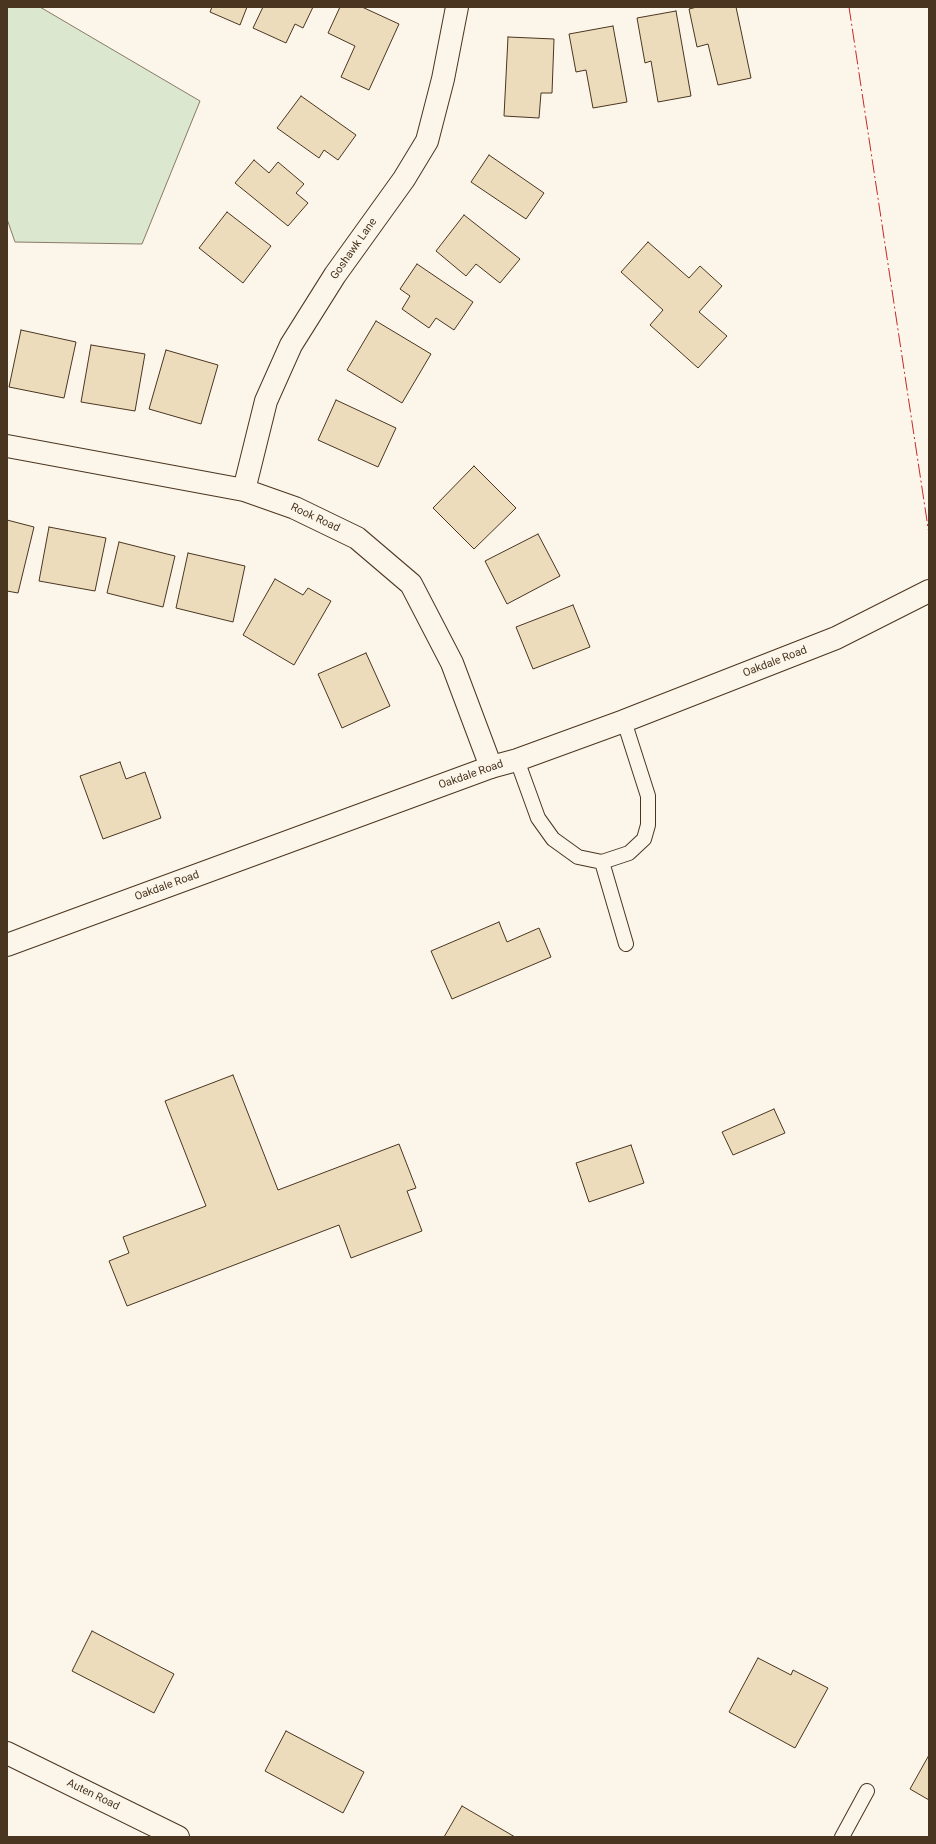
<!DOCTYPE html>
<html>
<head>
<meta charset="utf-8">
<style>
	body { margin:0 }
	#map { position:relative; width:936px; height:1844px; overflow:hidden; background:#fbf6e9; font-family:Roboto,sans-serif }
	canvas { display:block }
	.frame { position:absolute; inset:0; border:8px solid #4a3520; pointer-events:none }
</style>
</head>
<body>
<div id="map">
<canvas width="936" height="1844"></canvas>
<div class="frame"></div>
</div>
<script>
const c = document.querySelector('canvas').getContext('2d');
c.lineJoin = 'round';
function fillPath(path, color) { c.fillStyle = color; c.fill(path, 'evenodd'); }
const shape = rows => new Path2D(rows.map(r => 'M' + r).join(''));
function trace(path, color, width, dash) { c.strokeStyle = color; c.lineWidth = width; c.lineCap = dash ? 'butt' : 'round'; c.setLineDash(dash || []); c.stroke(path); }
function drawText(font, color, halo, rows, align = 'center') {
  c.font = font + ' Roboto,sans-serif'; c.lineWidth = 3; c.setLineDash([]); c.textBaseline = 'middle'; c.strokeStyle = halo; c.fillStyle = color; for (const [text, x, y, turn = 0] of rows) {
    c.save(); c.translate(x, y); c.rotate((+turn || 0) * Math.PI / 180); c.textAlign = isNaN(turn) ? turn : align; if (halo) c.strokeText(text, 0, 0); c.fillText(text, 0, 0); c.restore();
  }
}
const green = shape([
	[7,7,40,7,200,101,142,244,15,242,7,219,7,7]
]);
fillPath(green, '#dce7d0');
trace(green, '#887966', 1);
const building = shape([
	[212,7,247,7,240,25,210,12,212,7],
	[263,7,313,7,303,28,295,24,286,43,253,28,263,7],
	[340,7,362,7,399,24,369,90,341,77,355,46,328,33,340,7],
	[697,7,736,7,751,78,718,85,708,44,697,47,689,9,697,7],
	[676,11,691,96,658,102,651,61,645,63,637,18,676,11],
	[613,26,627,102,593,108,586,70,576,72,569,34,613,26],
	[508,37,554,39,552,93,541,93,539,118,504,116,508,37],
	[301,96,356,135,338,160,324,150,319,158,277,128,301,96],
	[489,155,544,193,526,219,471,182,489,155],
	[254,160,269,173,278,162,304,184,296,193,308,203,288,226,235,183,254,160],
	[227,212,271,246,243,283,199,248,227,212],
	[464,215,520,259,500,283,476,264,466,276,436,251,464,215],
	[648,242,689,278,700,266,722,286,699,312,727,336,698,368,650,325,663,310,621,272,648,242],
	[417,264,473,302,454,330,436,318,429,328,402,309,410,296,400,289,417,264],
	[376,321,431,354,402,403,347,370,376,321],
	[21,330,76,342,64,398,9,387,21,330],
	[91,345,145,354,135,411,81,402,91,345],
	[166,350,218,365,201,424,149,409,166,350],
	[336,400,396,428,378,467,318,440,336,400],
	[474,466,516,508,474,549,433,508,474,466],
	[7,520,34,527,18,593,7,591,7,520],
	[49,527,106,538,95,591,39,581,49,527],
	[538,534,560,576,507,604,485,561,538,534],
	[119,542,175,556,163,607,107,593,119,542],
	[188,553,245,566,233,622,176,608,188,553],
	[275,579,303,595,308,588,331,601,294,665,243,635,275,579],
	[573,605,590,647,533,669,516,627,573,605],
	[366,653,390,706,342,728,318,674,366,653],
	[120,762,126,779,145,772,161,818,103,839,80,776,120,762],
	[499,922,507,942,539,928,551,957,452,999,431,951,499,922],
	[233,1075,278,1190,399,1144,416,1188,407,1191,422,1231,351,1258,339,1225,127,1306,109,1261,129,1253,123,1237,206,1206,165,1101,233,1075],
	[774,1109,785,1133,733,1155,722,1132,774,1109],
	[631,1145,644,1183,589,1202,576,1163,631,1145],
	[92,1631,174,1674,154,1713,72,1671,92,1631],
	[758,1658,791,1675,793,1670,828,1688,795,1748,729,1712,758,1658],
	[286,1731,364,1772,343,1813,265,1771,286,1731],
	[929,1755,929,1800,910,1789,929,1755],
	[462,1806,515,1837,444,1837,462,1806]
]);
fillPath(building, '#ecdcbc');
trace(building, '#4a3520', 1);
const service = shape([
	[517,760,538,818,553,839,578,857,602,862,629,853,644,839,648,825,648,796,624,721],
	[602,862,626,944],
	[842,1837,867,1791]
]);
const minor = shape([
	[7,446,244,490,295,508,357,538,411,584,452,663,491,767],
	[244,490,266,401,291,345,335,275,404,179,427,141,443,79,457,7]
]);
const tertiary = shape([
	[7,1753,178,1837]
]);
const secondary = shape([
	[7,945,491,767,517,760,624,721,836,638,929,591]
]);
trace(service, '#4a3520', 16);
trace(minor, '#4a3520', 24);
trace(tertiary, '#4a3520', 24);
trace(secondary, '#4a3520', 24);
trace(service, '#fbf6e9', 14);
trace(minor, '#fbf6e9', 22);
trace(tertiary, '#fbf6e9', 22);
trace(secondary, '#fbf6e9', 22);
trace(shape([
	[849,7,929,534]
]), '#c62828', 1, [14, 3, 2, 3]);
drawText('11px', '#4a3520', '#fbf6e9', [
	["Goshawk Lane",354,249,-55],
	["Rook Road",315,518,25],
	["Oakdale Road",775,662,-21],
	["Oakdale Road",471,775,-19],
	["Oakdale Road",167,886,-20],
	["Auten Road",93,1795,26]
]);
</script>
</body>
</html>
